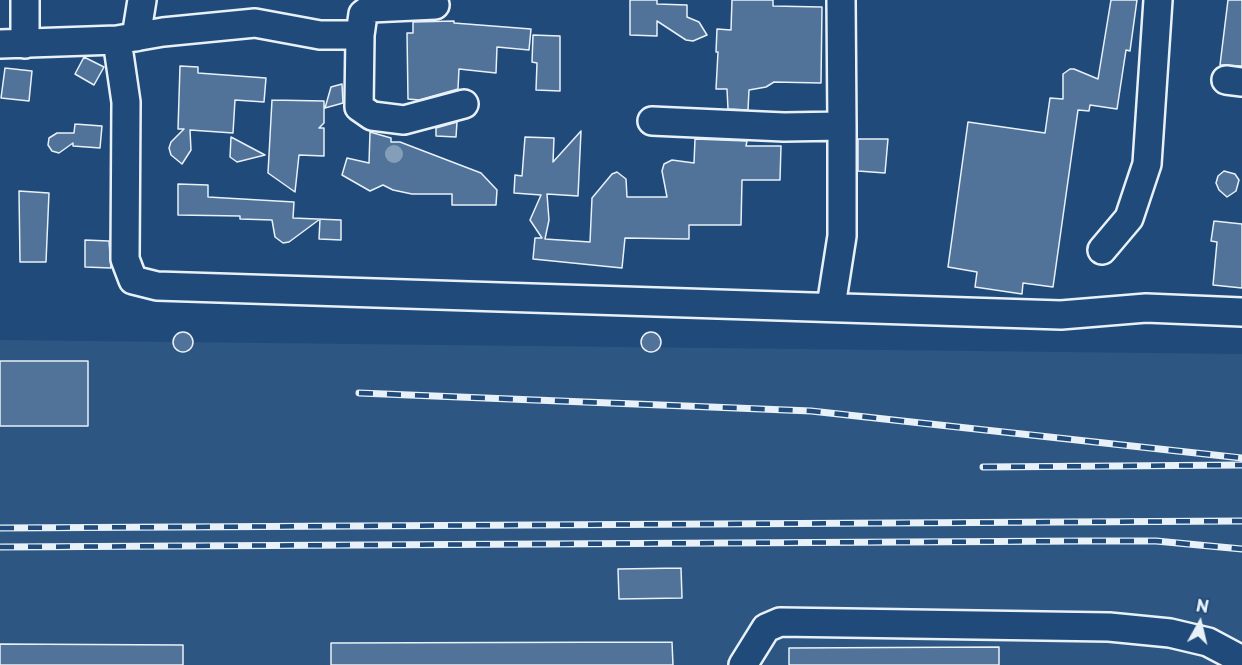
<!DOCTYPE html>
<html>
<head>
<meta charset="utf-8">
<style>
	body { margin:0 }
	#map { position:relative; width:1242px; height:665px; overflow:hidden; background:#1f4a7a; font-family:"Playpen Sans",sans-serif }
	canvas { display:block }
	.north { position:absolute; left:1170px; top:593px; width:60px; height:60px; -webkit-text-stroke:4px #1f4a7a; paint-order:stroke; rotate:8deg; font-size:16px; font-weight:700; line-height:24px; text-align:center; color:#e8f1f8 }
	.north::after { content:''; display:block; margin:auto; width:21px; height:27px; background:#e8f1f8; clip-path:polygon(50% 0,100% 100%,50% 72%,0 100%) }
</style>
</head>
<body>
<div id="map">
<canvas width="1242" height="665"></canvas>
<div class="north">N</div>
</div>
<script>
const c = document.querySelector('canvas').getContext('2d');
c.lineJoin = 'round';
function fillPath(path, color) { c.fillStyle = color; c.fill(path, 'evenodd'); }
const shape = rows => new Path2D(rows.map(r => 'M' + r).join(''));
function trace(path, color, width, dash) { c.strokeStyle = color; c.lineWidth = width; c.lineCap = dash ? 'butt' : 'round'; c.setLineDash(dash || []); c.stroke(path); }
fillPath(shape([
	[0,340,1242,354,1242,665,0,665]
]), '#2e5683');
const building = shape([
	[630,0,657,0,657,4,687,5,687,17,699,22,707,35,693,41,686,40,657,21,657,36,630,35,630,0],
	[732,0,773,0,773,6,822,7,821,83,774,82,766,87,749,90,748,110,728,109,727,89,716,89,718,52,716,52,717,29,731,30,732,0],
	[1111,0,1137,0,1130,51,1126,50,1117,109,1090,105,1089,111,1078,110,1053,287,1023,283,1022,294,975,287,977,272,948,267,968,122,1045,133,1050,98,1063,99,1063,74,1070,69,1074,69,1098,79,1111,0],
	[1228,0,1242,0,1242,66,1220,65,1228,0],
	[454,21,454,23,531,29,529,50,497,47,496,73,459,69,458,89,419,100,408,99,407,33,413,33,413,22,454,21],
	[533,35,560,36,560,91,536,90,537,63,532,62,533,35],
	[84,57,104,67,94,85,75,74,84,57],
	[180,66,198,67,198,73,266,78,264,102,235,100,233,133,190,130,191,150,182,164,171,155,169,148,171,142,184,129,178,129,180,66],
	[5,68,32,71,29,101,1,98,5,68],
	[342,84,343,103,325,108,331,87,342,84],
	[272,100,324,101,324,123,319,128,324,128,324,156,299,155,295,192,268,173,272,100],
	[457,122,456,137,436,136,436,128,457,122],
	[75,124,102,126,100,148,73,146,73,143,59,153,52,151,48,145,49,138,57,133,74,133,75,124],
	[581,131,578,196,547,194,549,220,545,239,590,242,592,198,612,174,617,172,626,179,627,197,667,197,662,171,664,164,672,160,694,163,695,139,747,141,746,146,781,146,780,180,742,180,741,225,689,225,689,239,625,238,622,268,533,259,535,238,542,238,530,220,541,195,514,193,515,175,522,176,525,137,554,138,553,162,581,131],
	[370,132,391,138,391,142,400,142,481,173,497,190,496,205,452,205,452,194,412,194,393,190,383,185,370,191,342,175,347,158,369,163,370,132],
	[231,137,265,155,237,162,230,157,231,137],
	[858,139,888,139,885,173,858,171,858,139],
	[1224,171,1235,174,1239,180,1236,191,1227,197,1219,190,1216,183,1218,176,1224,171],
	[178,184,208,185,208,197,294,202,293,218,341,220,341,240,319,239,320,219,289,242,283,243,275,237,272,220,240,219,240,216,178,215,178,184],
	[19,191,49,193,46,262,20,262,19,191],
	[1214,221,1242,224,1242,288,1213,285,1217,242,1211,241,1214,221],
	[85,240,109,241,111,268,85,267,85,240],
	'173 342a10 10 0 1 1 20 0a10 10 0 1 1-20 0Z',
	'641 342a10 10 0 1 1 20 0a10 10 0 1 1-20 0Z',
	[0,361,88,361,88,426,0,426,0,361],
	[681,568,682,598,619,599,618,569,681,568],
	[672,642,673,665,331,665,331,643,672,642],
	[0,644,183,645,183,665,0,665,0,644],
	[999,647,999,665,789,665,789,648,999,647]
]);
fillPath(building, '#517399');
trace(building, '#e8f1f8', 1.5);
const minor = shape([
	[360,35,363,14,371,8,435,5],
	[136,37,142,0],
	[117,40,126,102,125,259,133,280,157,286,1061,315,1146,308,1242,312],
	[0,44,117,40,163,32,255,23,320,35,360,35,359,107,372,116,404,120,464,104],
	[25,44,25,0],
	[1226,80,1242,82],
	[652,121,784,127,842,126,841,0],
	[1102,250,1129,218,1147,164,1158,0],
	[831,306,842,236,842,126],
	[743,665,766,628,780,622,1109,627,1170,633,1208,642,1242,660]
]);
trace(minor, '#e8f1f8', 32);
trace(minor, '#1f4a7a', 27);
const rail = shape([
	[359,393,811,411,1242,458],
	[983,467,1242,465],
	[0,528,1242,521],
	[0,547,1085,541,1156,541,1242,549]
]);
trace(rail, '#e8f1f8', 7);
trace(rail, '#1f4a7a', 4.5, [14]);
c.fillStyle = '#849eb9';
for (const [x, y] of [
	[394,154]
]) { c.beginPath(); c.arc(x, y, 9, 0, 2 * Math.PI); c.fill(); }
</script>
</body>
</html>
